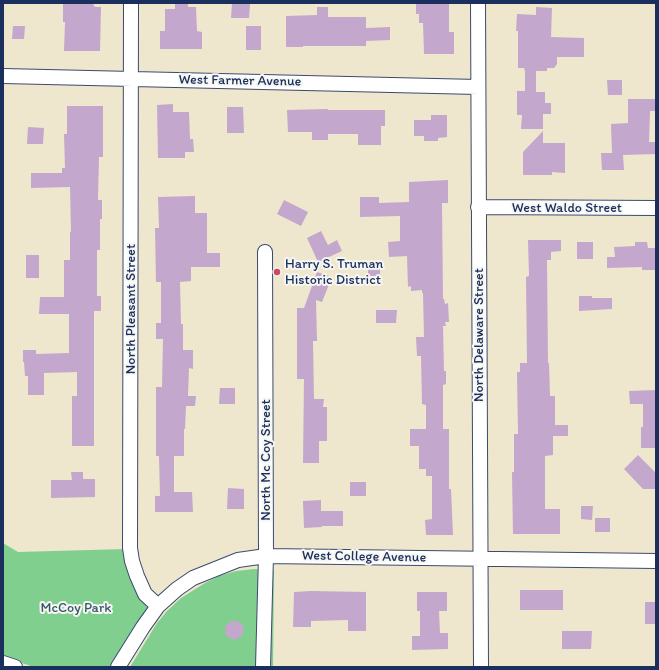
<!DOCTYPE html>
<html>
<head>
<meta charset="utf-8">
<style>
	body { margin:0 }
	#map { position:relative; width:659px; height:670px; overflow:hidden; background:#eee6cd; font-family:Itim,sans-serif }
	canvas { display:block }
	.frame { position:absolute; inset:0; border:4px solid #1b2f5e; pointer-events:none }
</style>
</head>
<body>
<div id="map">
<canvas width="659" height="670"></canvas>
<div class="frame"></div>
</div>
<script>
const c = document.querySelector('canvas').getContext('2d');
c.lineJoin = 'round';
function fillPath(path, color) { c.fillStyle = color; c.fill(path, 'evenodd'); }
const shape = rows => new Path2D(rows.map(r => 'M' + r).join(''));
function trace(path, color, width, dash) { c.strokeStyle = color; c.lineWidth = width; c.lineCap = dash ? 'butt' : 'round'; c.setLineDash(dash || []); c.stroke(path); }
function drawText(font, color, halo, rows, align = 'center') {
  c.font = font + ' Itim,sans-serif'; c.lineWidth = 4; c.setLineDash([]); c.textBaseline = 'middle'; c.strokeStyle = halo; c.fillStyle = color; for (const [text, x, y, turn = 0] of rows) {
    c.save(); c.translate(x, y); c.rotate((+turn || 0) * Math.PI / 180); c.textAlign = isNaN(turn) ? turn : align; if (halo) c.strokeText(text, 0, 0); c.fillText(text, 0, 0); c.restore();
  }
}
fillPath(shape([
	[3,543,18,552,126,549,148,607,147,611,109,667,34,667,3,657],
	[254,569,274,570,273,667,130,667,157,623,167,611,181,598,205,583,219,576,236,571]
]), '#81cf8f');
fillPath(shape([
	[175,3,188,3,188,7,196,7,197,31,202,32,202,49,160,49,160,31,165,31,165,9,175,9],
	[232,3,250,4,249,18,231,18],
	[416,3,449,3,449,32,454,32,454,54,424,54,423,23,419,23,419,14,416,14],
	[63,4,93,4,95,7,101,7,100,51,64,51,65,22,63,22],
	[317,7,328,7,328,17,366,17,366,28,390,27,390,40,366,41,366,46,303,46,303,47,286,47,286,16,317,15],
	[536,7,552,8,551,37,584,38,584,57,557,57,557,64,554,68,547,68,547,71,536,71,536,92,545,92,545,103,551,103,551,114,543,114,543,129,521,129,522,115,517,115,517,91,525,91,525,71,524,68,518,68,518,31,516,31,517,14,536,15],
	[13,26,25,26,24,39,12,39],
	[246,26,261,26,261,50,246,50],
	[607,80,622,80,622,95,608,95],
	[628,99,656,99,656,111,650,111,649,142,656,142,656,154,623,155,624,170,602,170,601,153,612,153,611,124,628,123],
	[173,104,173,112,189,112,190,139,193,139,194,152,185,152,185,158,158,158,157,105],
	[67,106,103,106,103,157,99,157,98,200,102,200,102,219,100,219,100,250,97,250,97,296,101,296,101,311,94,311,94,446,72,446,72,396,77,396,77,372,44,373,44,395,28,395,28,376,25,376,24,362,23,362,23,350,36,350,36,354,69,353,69,314,39,314,40,297,64,297,64,260,70,260,70,232,71,232,70,187,31,188,31,173,62,173,62,168,65,168,64,134,67,134],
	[227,107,243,107,244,133,227,133],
	[328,109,328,110,385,110,385,126,381,126,381,145,358,145,358,134,328,134,328,140,312,140,312,132,288,132,287,110],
	[431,115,447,115,447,137,438,138,438,141,424,141,424,136,414,136,414,120,431,120],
	[28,127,44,128,43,144,27,144],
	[543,131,543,143,565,143,565,173,552,172,552,175,523,175,523,152],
	[448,180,448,203,442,203,443,299,444,299,445,304,448,303,449,322,445,322,446,326,443,326,444,371,446,371,446,384,443,385,443,429,449,429,449,489,451,489,453,535,426,535,425,520,432,519,432,476,426,476,426,469,419,469,419,446,410,446,410,429,426,429,426,405,422,404,421,356,417,356,416,337,424,337,423,293,422,293,422,290,411,291,411,286,408,287,407,256,389,257,388,242,400,241,400,216,360,217,360,197,379,197,379,203,409,202,409,182],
	[195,196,195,213,207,213,207,253,220,253,220,267,191,267,191,281,180,282,181,324,183,324,183,350,193,350,193,369,189,368,188,396,196,396,195,406,186,406,185,429,184,429,184,456,174,456,174,492,192,492,193,512,155,512,155,496,160,496,159,456,156,456,156,387,162,387,163,339,156,339,156,323,161,323,161,282,156,282,155,228,159,228,158,197],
	[284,200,308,212,301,226,277,214],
	[321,231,328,245,337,240,342,251,318,262,307,238],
	[528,240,561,240,561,251,551,252,551,260,547,260,548,363,549,363,550,396,555,396,555,425,568,425,568,436,553,436,553,455,545,456,545,509,560,509,560,534,513,534,512,472,514,472,514,434,518,434,517,372,520,372,520,363,527,363,526,277,529,276],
	[577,242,593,242,593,259,577,259],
	[635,242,647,242,648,248,656,248,656,270,642,270,642,267,607,268,607,257,615,257,614,247,635,246],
	[26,255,39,255,39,278,26,278],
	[368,263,380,263,380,276,368,276],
	[317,272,332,277,322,302,316,300,317,341,313,341,314,399,324,399,323,407,327,407,327,441,319,441,319,463,303,463,304,379,297,379,297,308,304,308],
	[579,296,592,296,592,298,612,298,612,309,579,311],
	[376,310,397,310,396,323,376,323],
	[220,388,235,388,235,404,219,404],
	[656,390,656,448,641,448,641,427,643,427,643,404,630,404,629,391],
	[638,455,656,473,656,489,643,489,624,469],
	[71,472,83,472,83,479,95,479,95,497,51,498,51,480,72,480],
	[350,482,366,482,366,496,350,496],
	[228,488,244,489,244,509,227,509],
	[321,500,321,511,343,511,343,526,322,526,322,527,304,528,303,501],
	[581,506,593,506,592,520,581,519],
	[595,518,610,518,610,532,595,532],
	[520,590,563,590,563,610,520,610],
	[311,591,366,592,366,631,348,631,348,620,311,621,311,627,293,627,294,592],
	[417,592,447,592,447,611,439,611,440,633,448,633,448,649,412,650,412,636,420,636,420,611,417,611],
	[645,602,656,602,656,624,645,624],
	[234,620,243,624,243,635,235,640,226,636,225,626],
	[562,631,592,631,591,649,562,649]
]), '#c4a7cd');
const minor = shape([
	[131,3,130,548,132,561,137,576,145,594,158,606],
	[478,3,481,667],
	[3,76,478,87],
	[478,207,656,208],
	[3,663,15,667],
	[118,667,143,627,158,606,177,589,193,578,238,560,266,556,656,561],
	[263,667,266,556,265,252]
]);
trace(minor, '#3b4a6f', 16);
trace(minor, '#fff', 14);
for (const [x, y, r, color] of [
	[277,272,4,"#d1495b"]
]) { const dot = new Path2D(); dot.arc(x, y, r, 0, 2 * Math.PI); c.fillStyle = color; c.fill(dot); trace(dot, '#f6f6f2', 1.5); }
drawText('14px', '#1b2f5e', '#f6f6f2', [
	["West Farmer Avenue",240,81,1],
	["West Waldo Street",567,208],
	["North Pleasant Street",131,309,-90],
	["North Delaware Street",479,335,-90],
	["North Mc Coy Street",266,460,-90],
	["West College Avenue",364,557,1]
]);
drawText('14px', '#1b2f5e', '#f6f6f2', [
	["Harry S. Truman",285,264],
	["Historic District",285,280]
], 'left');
drawText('14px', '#34576a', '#f6f6f2', [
	["McCoy Park",76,608]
]);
</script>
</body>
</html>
